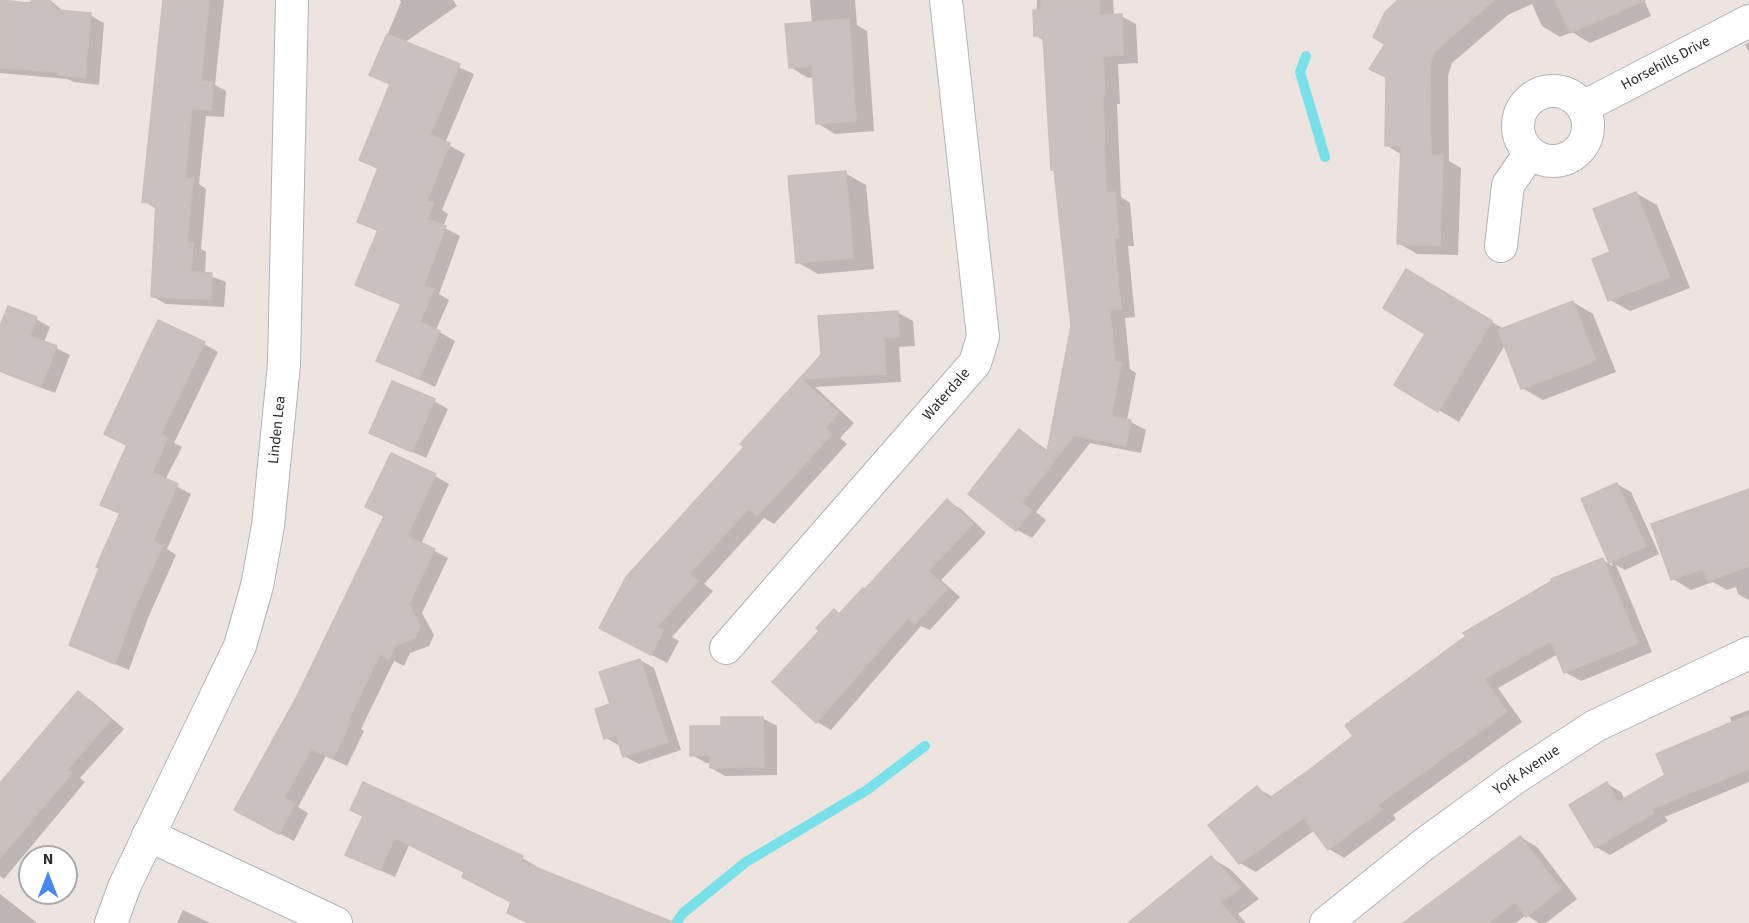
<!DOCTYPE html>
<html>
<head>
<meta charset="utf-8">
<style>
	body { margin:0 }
	#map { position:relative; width:1749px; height:923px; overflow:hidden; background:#ede4df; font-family:"Source Sans 3",sans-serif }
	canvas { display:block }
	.north { position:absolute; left:18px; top:845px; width:60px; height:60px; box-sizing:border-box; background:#fff; border:2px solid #ababab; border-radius:50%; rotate:0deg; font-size:16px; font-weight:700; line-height:24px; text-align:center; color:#2c2c2c }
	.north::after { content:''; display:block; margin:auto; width:21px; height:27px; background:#4887f1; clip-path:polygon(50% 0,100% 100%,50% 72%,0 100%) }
</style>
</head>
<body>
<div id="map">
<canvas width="1749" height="923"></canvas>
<div class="north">N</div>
</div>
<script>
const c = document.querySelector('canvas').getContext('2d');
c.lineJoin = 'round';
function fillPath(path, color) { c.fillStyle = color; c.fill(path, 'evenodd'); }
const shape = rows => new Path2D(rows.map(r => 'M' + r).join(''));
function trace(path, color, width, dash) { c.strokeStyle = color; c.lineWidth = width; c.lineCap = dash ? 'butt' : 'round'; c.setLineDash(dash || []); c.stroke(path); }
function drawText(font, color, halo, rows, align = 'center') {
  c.font = font + ' "Source Sans 3",sans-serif'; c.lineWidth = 6; c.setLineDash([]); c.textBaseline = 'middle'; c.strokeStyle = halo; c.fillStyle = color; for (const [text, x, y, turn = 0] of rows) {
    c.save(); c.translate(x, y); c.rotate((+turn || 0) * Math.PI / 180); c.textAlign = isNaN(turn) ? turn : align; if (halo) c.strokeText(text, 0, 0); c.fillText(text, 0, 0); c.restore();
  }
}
fillPath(shape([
	[35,0,50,0,64,12,90,15,104,23,99,85,74,82,67,79,0,73,0,2,30,4],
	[164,0,224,0,215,85,226,91,224,117,206,116,199,184,206,189,201,249,206,252,205,274,226,282,224,307,166,304,152,296,157,209,143,201],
	[400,0,453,0,457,6,404,43,474,74,445,143,465,154,442,210,448,214,443,227,460,236,439,294,449,300,436,330,455,341,435,387,378,360,402,305,357,284,379,232,359,222,379,170,361,159,391,85,371,74,401,2],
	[810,0,855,0,857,25,867,31,874,131,835,134,817,123,814,77,808,78,790,67,812,23],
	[1037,0,1113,0,1114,16,1121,16,1136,24,1138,63,1118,64,1120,104,1117,104,1121,197,1130,203,1134,246,1128,246,1135,317,1125,318,1130,369,1136,373,1127,420,1146,430,1141,453,1090,443,1036,512,1046,520,1032,538,1017,530,1019,431,1049,451,1073,326,1056,171,1052,169,1045,41,1035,35],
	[1400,0,1644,0,1651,16,1590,43,1572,32,1560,37,1542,26,1532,4,1508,15,1452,63,1448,76,1449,161,1461,168,1458,255,1417,254,1398,243,1402,155,1386,145,1387,78,1371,69,1386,44],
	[1749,42,1749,52,1745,45],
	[845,173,866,185,874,269,818,274,797,262],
	[1636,193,1657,205,1690,288,1630,311,1610,300,1612,253],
	[1407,272,1504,329,1573,302,1593,314,1616,372,1543,400,1522,388,1505,345,1459,422,1396,385,1427,333],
	[897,312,913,321,915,346,899,347,901,382,815,387,854,423,840,438,847,444,774,524,764,518,704,584,713,591,672,637,679,641,667,663,617,637,746,447,742,444,822,356],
	[36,319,50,327,44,342,70,355,55,393,0,372,0,327],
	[204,344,218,352,174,443,182,447,165,480,191,494,167,549,176,555,148,618,129,670,71,645,121,514,102,504],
	[434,401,448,409,426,458,385,440],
	[435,476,449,484,421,544,448,558,422,613,434,635,429,646,410,653,404,666,394,661,361,729,364,731,347,766,326,756,298,807,308,813,294,841,250,818],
	[1617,484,1631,492,1659,554,1625,570,1616,565,1652,652,1581,681,1565,672,1558,654,1498,688,1522,722,1393,815,1396,819,1344,858,1329,849,1315,830,1256,872,1240,863,1257,788,1273,797,1603,560,1613,566,1583,499],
	[1749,491,1749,600,1738,594,1736,587,1727,590,1713,582,1691,590,1673,579],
	[947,501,961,509,986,533,941,580,960,597,930,630,921,626,831,730,817,722,821,631,834,611,841,614,865,591],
	[640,660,654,668,681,750,639,764,624,756,620,746,606,738,612,704],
	[78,693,92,701,124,729,80,778,85,782,4,879,0,876,0,786],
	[1749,710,1749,782,1665,817,1668,821,1610,855,1596,847,1607,784,1621,792,1625,800,1667,775,1732,724,1730,717],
	[762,718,777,726,777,775,725,776,711,768,711,763,706,763,692,755,722,727],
	[363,784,522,858,536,866,534,869,584,890,586,887,634,907,644,923,527,923,508,913,513,903,466,873,409,845,395,877,361,862,347,854,364,816],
	[1520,837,1537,847,1577,899,1546,923,1539,923,1526,915,1516,923,1407,923],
	[1211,858,1230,869,1259,899,1238,914,1246,923,1130,923],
	[0,894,36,922,36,923,0,923],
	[183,910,210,923,177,923]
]), '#0003');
trace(shape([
	[1306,56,1300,72,1325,157],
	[676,923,683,913,746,862,867,790,925,746]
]), '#78e0e9', 10);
const building = shape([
	[0,0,29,3,33,0,48,0,57,10,91,13,85,78,58,75,58,72,0,68,0,0],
	[163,0,209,0,201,81,213,82,211,110,192,109,185,178,193,179,187,243,193,243,191,272,212,273,211,299,151,297,156,204,142,202,163,0],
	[1041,0,1099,0,1100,15,1122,14,1123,55,1103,56,1105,96,1103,96,1106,193,1115,192,1119,238,1114,238,1121,309,1110,310,1115,362,1121,363,1111,416,1131,420,1126,446,1074,435,1022,503,1032,510,1016,531,968,494,1019,429,1047,452,1071,326,1054,170,1051,170,1043,36,1034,36,1033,10,1041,10,1041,0],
	[1398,0,1494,0,1434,52,1430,65,1431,155,1443,156,1440,246,1397,244,1401,146,1385,146,1386,77,1369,69,1385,44,1373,37,1385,12,1398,0],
	[1555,0,1645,0,1570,33,1555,0],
	[849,19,856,121,816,124,812,66,789,68,785,24,849,19],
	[387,34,460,64,430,135,450,143,427,201,434,203,427,219,446,226,424,285,434,289,420,322,440,331,419,379,376,361,401,304,355,285,378,230,357,222,378,168,359,160,390,84,369,75,387,34],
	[846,171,853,258,796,263,788,176,846,171],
	[1636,192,1670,277,1608,301,1592,259,1610,252,1593,209,1636,192],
	[1406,269,1492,321,1438,412,1394,385,1425,334,1383,308,1406,269],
	[1573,301,1596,361,1521,389,1498,330,1573,301],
	[8,306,37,317,30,336,57,346,41,387,0,371,0,326,8,306],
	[898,311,899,337,884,338,886,374,801,379,839,413,825,428,832,434,757,516,749,508,689,574,698,581,657,627,664,630,651,655,599,628,626,577,744,447,740,444,821,355,818,316,898,311],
	[158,320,205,342,161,434,168,438,152,472,178,484,153,541,163,545,134,610,115,664,69,645,99,568,96,567,120,513,100,505,127,445,104,434,158,320],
	[392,381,435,399,412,452,369,433,392,381],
	[391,453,436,474,407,536,435,549,409,604,420,626,415,638,396,645,389,659,380,654,348,720,351,721,333,759,311,749,284,798,295,804,279,834,234,810,297,696,384,516,365,507,391,453],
	[1617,483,1646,546,1609,563,1581,499,1617,483],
	[1749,489,1749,566,1708,581,1703,569,1671,580,1651,524,1749,489],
	[947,499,973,524,928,571,947,589,915,624,908,618,816,723,772,682,819,631,816,628,834,609,839,614,863,588,865,589,947,499],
	[1603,558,1638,643,1564,673,1551,641,1484,679,1507,712,1378,805,1381,810,1328,850,1304,818,1239,864,1208,825,1257,786,1268,799,1309,770,1353,736,1345,725,1466,636,1463,633,1552,581,1551,579,1603,558],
	[640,659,668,742,623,757,616,735,604,739,595,709,610,704,599,672,640,659],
	[78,691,111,720,67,770,72,773,0,858,0,783,78,691],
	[1749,715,1749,769,1652,809,1654,813,1595,848,1569,805,1607,782,1618,802,1665,775,1656,754,1749,715],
	[721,717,763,717,764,767,710,768,710,755,690,756,690,726,721,726,721,717],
	[363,782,523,856,520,861,675,923,529,923,507,913,511,902,462,877,464,872,395,838,380,870,345,855,363,816,350,810,363,782],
	[1520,836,1561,889,1526,917,1515,902,1488,923,1403,923,1520,836],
	[1211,856,1241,888,1220,902,1238,923,1128,923,1211,856]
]);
fillPath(building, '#c8c1be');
trace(building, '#c8c0b8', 1.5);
const minor = shape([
	'1518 126a35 35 0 1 1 70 0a35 35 0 1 1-70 0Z',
	[1583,107,1749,21],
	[1501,246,1508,185,1530,153],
	[726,648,975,363,983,337,946,0],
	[148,835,336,923],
	[111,923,125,885,240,646,257,586,268,526,284,364,292,0],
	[1326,923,1423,845,1515,778,1595,726,1749,653]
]);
trace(minor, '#afb4bb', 34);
trace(minor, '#fff', 32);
drawText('15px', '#2c2c2c', '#fff', [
	["Horsehills Drive",1666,64,-28],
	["Waterdale",947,395,-49],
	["Linden Lea",278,430,-84],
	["York Avenue",1527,771,-34]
]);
</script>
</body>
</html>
